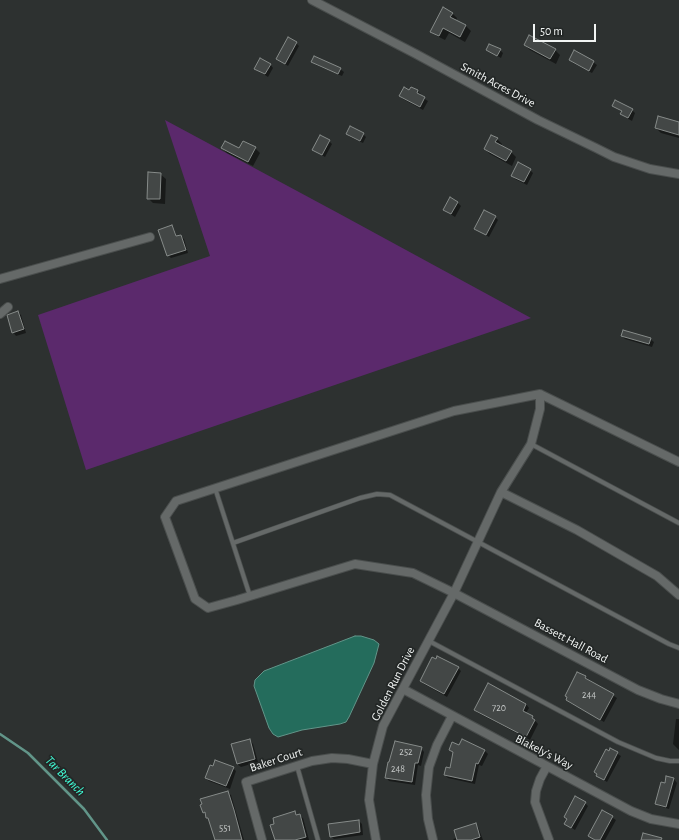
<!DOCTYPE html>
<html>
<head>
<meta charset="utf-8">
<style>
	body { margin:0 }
	#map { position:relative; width:679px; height:840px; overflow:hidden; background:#2d3130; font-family:"Alegreya Sans",sans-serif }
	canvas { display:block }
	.scale { position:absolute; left:533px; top:24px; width:63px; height:18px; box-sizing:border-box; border:2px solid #f1f4f3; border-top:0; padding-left:5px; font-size:12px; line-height:14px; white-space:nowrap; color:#f1f4f3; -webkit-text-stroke:3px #232726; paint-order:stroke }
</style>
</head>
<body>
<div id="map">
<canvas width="679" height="840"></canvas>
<div class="scale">50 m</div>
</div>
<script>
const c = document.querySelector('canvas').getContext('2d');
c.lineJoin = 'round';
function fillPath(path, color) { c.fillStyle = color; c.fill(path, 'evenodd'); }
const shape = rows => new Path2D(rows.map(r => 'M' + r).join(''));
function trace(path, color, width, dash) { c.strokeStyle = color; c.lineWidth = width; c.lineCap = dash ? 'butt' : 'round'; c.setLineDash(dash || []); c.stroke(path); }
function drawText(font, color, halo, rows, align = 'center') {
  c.font = font + ' "Alegreya Sans",sans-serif'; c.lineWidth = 3.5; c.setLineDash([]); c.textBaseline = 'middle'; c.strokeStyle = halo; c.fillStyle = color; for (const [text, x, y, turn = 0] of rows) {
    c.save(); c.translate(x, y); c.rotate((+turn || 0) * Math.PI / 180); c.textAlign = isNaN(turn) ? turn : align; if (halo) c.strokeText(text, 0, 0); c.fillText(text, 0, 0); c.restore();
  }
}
fillPath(shape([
	[165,120,338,213,531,318,86,470,38,315,210,256]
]), '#5b296c');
const water = shape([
	[355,636,361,636,374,640,379,644,374,663,349,717,346,722,340,724,302,730,278,737,273,734,269,728,254,686,255,680,264,671,355,636]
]);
fillPath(water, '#246c5c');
trace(water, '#629589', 1);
fillPath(shape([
	[452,13,457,18,456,21,466,26,471,31,465,42,449,33,445,40,437,36,432,31],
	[296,43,299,46,288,66,278,59],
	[525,45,555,50,560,55,556,64,530,50],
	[487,50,500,50,503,53,501,58],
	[570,60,593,62,597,65,592,73,573,63],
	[312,61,340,69,344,72,342,76,316,65],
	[270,64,273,68,268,77,256,69],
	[410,91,417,91,421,94,420,96,428,101,423,110,403,99,400,96],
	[613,106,632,110,635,113,632,121,625,117,621,114,622,112],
	[679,123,679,138,661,133,656,128],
	[347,134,363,134,366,137,363,143,350,137],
	[497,139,502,144,501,146,511,152,516,157,512,166,490,154,485,149],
	[329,141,332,144,325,157,314,150],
	[222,148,239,150,255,148,260,153,253,166,227,153],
	[530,170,533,173,527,185,515,179,512,175],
	[160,174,166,179,165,204,153,203,148,198],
	[457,202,461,206,455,217,444,210],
	[495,217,498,220,489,237,475,228],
	[172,226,174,229,177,237,181,236,184,239,188,253,171,258,168,255],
	[18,312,21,315,26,333,16,336,13,332],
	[622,336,650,339,654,342,652,347,625,339],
	[458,668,461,671,447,697,424,684,421,681],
	[585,677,617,698,604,722,570,703,567,700],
	[526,704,529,708,526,713,532,717,538,724,530,740,478,713,475,710],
	[676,719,679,719,679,750,673,744],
	[250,740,253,744,258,762,241,767,237,764],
	[459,747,484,750,488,754,482,766,479,765,475,784,448,778,445,775,451,769,453,753,450,750],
	[421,748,424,752,421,766,418,765,415,785,389,781,386,777],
	[611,750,621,756,607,782,597,775],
	[233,768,236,771,230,789,209,781,206,778],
	[667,777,674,779,677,783,669,809,659,806,656,803,665,784],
	[227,792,231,795,244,840,216,840,209,819,204,812],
	[585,803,588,806,575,830,566,824,568,820,565,817],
	[602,811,616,820,605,840,594,840,589,836],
	[295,813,303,818,309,840,276,840],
	[359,821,362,824,363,835,334,839,331,836],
	[475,824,478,827,483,840,454,840,453,839,458,838]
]), '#0007');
trace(shape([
	[0,734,28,753,84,809,107,840]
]), '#629589', 2.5);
const building = shape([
	[443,7,453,13,450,17,466,25,460,37,443,28,439,36,430,32,443,7],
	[529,35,556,49,550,59,524,45,529,35],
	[288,37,297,42,285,64,276,59,288,37],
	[489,44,501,49,497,56,486,50,489,44],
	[574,50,594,61,589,71,569,60,574,50],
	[314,56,341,68,338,74,311,62,314,56],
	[260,58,271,64,265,74,254,69,260,58],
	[404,87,409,90,411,87,418,90,417,93,425,97,420,107,399,96,404,87],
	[615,100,633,109,628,118,620,114,622,111,612,106,615,100],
	[658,116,679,122,679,135,655,128,658,116],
	[350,126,364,133,360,141,346,134,350,126],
	[320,135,330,140,322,155,312,150,320,135],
	[491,135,498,138,495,142,512,151,506,161,484,149,491,135],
	[225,141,239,148,243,141,256,147,248,162,221,148,225,141],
	[518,162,531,169,524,182,511,176,518,162],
	[148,172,161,173,160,199,147,199,148,172],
	[450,197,458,202,451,214,443,210,450,197],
	[484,210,496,216,486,235,474,229,484,210],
	[172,225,176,236,181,235,186,250,167,256,158,230,172,225],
	[18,311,24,329,12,333,7,315,18,311],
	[623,330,651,338,649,344,621,336,623,330],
	[437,656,459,667,444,694,420,681,432,657,436,659,437,656],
	[577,672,586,676,585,678,614,694,600,720,566,700,567,697,565,696,577,672],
	[488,683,526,704,523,711,533,716,532,718,535,720,526,737,474,710,488,683],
	[250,739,255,759,237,764,231,744,250,739],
	[462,739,485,750,478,764,476,763,472,781,444,775,446,767,450,768,453,752,449,750,452,742,459,745,462,739],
	[395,741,422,747,418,763,415,763,412,782,385,778,388,762,389,762,395,741],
	[610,748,618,752,604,780,596,776,597,774,594,772,606,749,609,751,610,748],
	[215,760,234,767,226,786,205,778,210,765,213,766,215,760],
	[666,776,674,778,666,807,655,804,661,782,665,783,666,776],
	[228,791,234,810,242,840,215,840,208,818,206,818,205,812,203,813,200,805,202,804,200,799,228,791],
	[575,796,586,802,571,828,564,824,567,819,564,817,575,796],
	[602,810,613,816,600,840,595,840,588,836,602,810],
	[295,811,296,815,300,814,306,837,295,840,275,840,270,825,274,824,273,818,295,811],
	[359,820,360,832,330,837,328,824,359,820],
	[476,823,480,837,471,840,457,840,454,830,476,823],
	[643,833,662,838,661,840,641,840,643,833]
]);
fillPath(building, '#434746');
trace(building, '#868b89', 1);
const lane = shape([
	[531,444,679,523],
	[215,488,250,596],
	[233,543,360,498,377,494,390,495,669,644,679,648],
	[429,641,618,742,656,758,670,761,679,761],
	[297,766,318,840]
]);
const street = shape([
	[312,0,416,54,538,120,596,148,614,157,650,169,679,174],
	[0,279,150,237],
	[0,314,8,307],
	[679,462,540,394,454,411,176,501,165,517,195,599,208,608,237,600,355,564,413,573,454,593,638,690,661,699,679,704],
	[501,492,577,530,657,576,679,595],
	[403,689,631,811,651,819,679,824],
	[547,766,540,779,536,791,535,802,549,840],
	[262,840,246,782,312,761,332,758,348,759,373,764],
	[376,840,369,800,373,764,383,726,454,593,501,492,531,444,540,409,540,394],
	[433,840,428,819,426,795,429,767,437,745,452,716]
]);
trace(lane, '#4a4e4d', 5.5);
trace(street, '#4a4e4d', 10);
trace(lane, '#656968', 4);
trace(street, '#656968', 8);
drawText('10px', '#c6c9c8', null, [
	["244",589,695],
	["720",499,708],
	["252",406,752],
	["248",398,769],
	["551",225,828]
]);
drawText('12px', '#f1f4f3', '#232726', [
	["Smith Acres Drive",498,85,28],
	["Bassett Hall Road",571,641,28],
	["Golden Run Drive",393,684,-63],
	["Blakely's Way",544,752,27],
	["Baker Court",276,760,-18]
]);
drawText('italic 13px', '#41fed8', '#232726', [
	["Tar Branch",65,776,45]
]);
</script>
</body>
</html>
